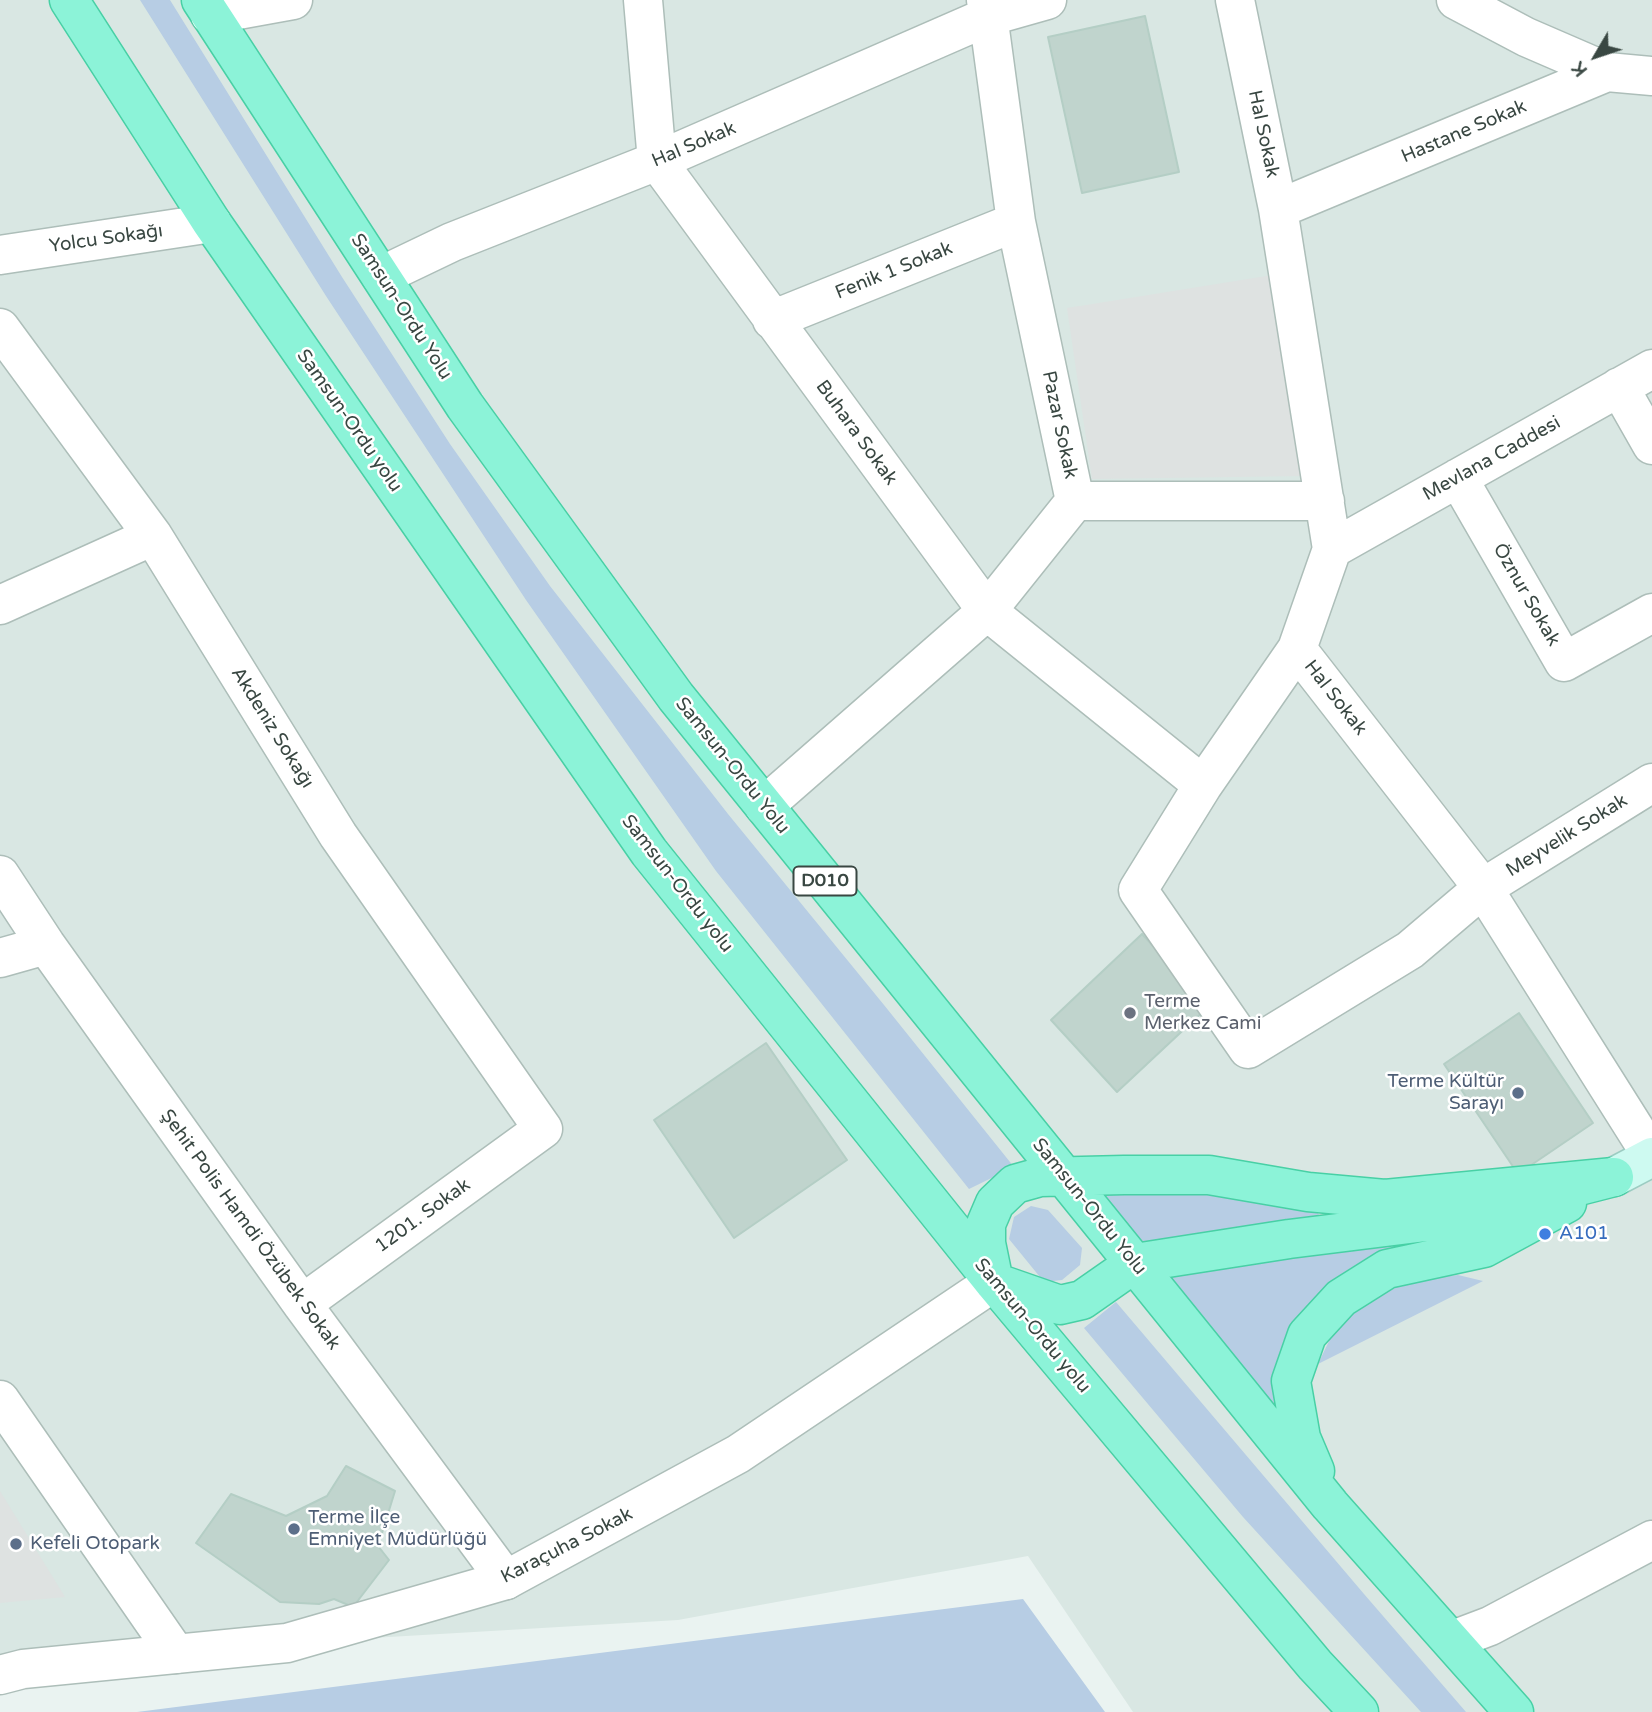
<!DOCTYPE html>
<html>
<head>
<meta charset="utf-8">
<style>
	body { margin:0 }
	#map { position:relative; width:1652px; height:1712px; overflow:hidden; background:#eaf3f1; font-family:"Varela Round",sans-serif }
	canvas { display:block }
	.north { position:absolute; left:1561px; top:21px; width:70px; height:70px; -webkit-text-stroke:5px #fff; paint-order:stroke; rotate:231deg; font-size:19px; font-weight:700; line-height:28px; text-align:center; color:#394742 }
	.north::after { content:''; display:block; margin:auto; width:24px; height:32px; background:#394742; clip-path:polygon(50% 0,100% 100%,50% 72%,0 100%) }
</style>
</head>
<body>
<div id="map">
<canvas width="1652" height="1712"></canvas>
<div class="north">K</div>
</div>
<script>
const c = document.querySelector('canvas').getContext('2d');
c.lineJoin = 'round';
function fillPath(path, color) { c.fillStyle = color; c.fill(path, 'evenodd'); }
const shape = rows => new Path2D(rows.map(r => 'M' + r).join(''));
function trace(path, color, width, dash) { c.strokeStyle = color; c.lineWidth = width; c.lineCap = dash ? 'butt' : 'round'; c.setLineDash(dash || []); c.stroke(path); }
function drawText(font, color, halo, rows, align = 'center') {
  c.font = font + ' "Varela Round",sans-serif'; c.lineWidth = 5; c.setLineDash([]); c.textBaseline = 'middle'; c.strokeStyle = halo; c.fillStyle = color; for (const [text, x, y, turn = 0] of rows) {
    c.save(); c.translate(x, y); c.rotate((+turn || 0) * Math.PI / 180); c.textAlign = isNaN(turn) ? turn : align; if (halo) c.strokeText(text, 0, 0); c.fillText(text, 0, 0); c.restore();
  }
}
fillPath(shape([
	[0,0,1652,0,1652,1712,1133,1712,1028,1556,678,1620,287,1643,0,1671]
]), '#d9e7e3');
fillPath(shape([
	[140,0,170,0,342,277,450,444,550,586,728,814,884,1005,1014,1167,969,1189,716,871,526,600,326,296],
	[1064,1176,1308,1192,1328,1234,1450,1219,1307,1335,1301,1438],
	[1031,1206,1048,1210,1082,1248,1080,1265,1062,1280,1044,1282,1009,1239,1014,1217],
	[1458,1275,1483,1281,1318,1364,1331,1337,1346,1314,1374,1296,1412,1280],
	[1116,1302,1364,1594,1466,1712,1421,1712,1243,1517,1084,1328],
	[1023,1599,1105,1712,137,1712]
]), '#b7cde4');
fillPath(shape([
	[1273,275,1306,476,1092,479,1067,308],
	[0,1491,65,1597,0,1603]
]), '#dee2e1');
const building = shape([
	[1145,16,1179,172,1082,193,1048,37,1145,16],
	[1142,934,1209,1006,1117,1092,1051,1020,1142,934],
	[1519,1013,1593,1123,1518,1174,1444,1064,1519,1013],
	[766,1043,847,1160,734,1238,654,1120,766,1043],
	[346,1466,395,1491,378,1546,389,1560,353,1607,334,1599,319,1604,280,1602,196,1543,231,1494,286,1516,327,1496,346,1466]
]);
fillPath(building, '#c0d4cd');
trace(building, '#b4cec5', 2);
const minor = shape([
	[643,0,657,161,987,611,1203,785],
	[1235,0,1278,209,1332,549,1297,649,1483,888,1652,1156],
	[1456,0,1526,37,1607,72],
	[210,15,293,0],
	[1278,209,1607,72,1652,76],
	[0,255,212,223],
	[381,276,452,242,657,161,987,17,1047,0],
	[772,320,1016,222],
	[0,328,153,536,338,835,543,1129,302,1304],
	[1619,387,1652,445],
	[1458,478,1564,662,1652,613],
	[1075,501,1325,501],
	[1332,549,1652,369],
	[0,605,153,536],
	[1297,649,1203,785,1138,890,1248,1049,1410,950,1483,888,1652,783],
	[764,806,987,611,1075,501,1016,222,986,0],
	[0,875,46,945,302,1304,506,1580],
	[0,958,46,945],
	[0,1400,176,1654],
	[1453,1640,1490,1626,1652,1540]
]);
const tertiary = shape([
	[0,1675,23,1669,287,1643,506,1580,738,1454,994,1282]
]);
const secondary = shape([
	[1614,1177,1652,1157]
]);
const trunk = shape([
	[69,0,212,223,649,852,994,1282,1315,1665,1359,1712],
	[201,0,465,406,676,697,1330,1505,1514,1712],
	[1124,1175,1209,1175,1308,1192,1385,1199,1614,1177,1450,1219,1289,1239,1135,1263,1082,1300,1060,1305,994,1282,986,1243,986,1224,995,1203,1015,1184,1040,1177,1124,1175],
	[1315,1471,1301,1438,1291,1381,1307,1335,1341,1298,1387,1269,1484,1248,1567,1203]
]);
trace(minor, '#adbeb9', 41);
trace(tertiary, '#adbeb9', 41);
trace(secondary, '#9cccc2', 41);
trace(trunk, '#48d0a5', 41);
trace(minor, '#fff', 38);
trace(tertiary, '#fff', 38);
trace(secondary, '#cefaf1', 38);
trace(trunk, '#8cf3d8', 38);
for (const [x, y, r, color] of [
	[1130,1013,7,"#6b7280"],
	[1518,1093,7,"#5c6f8a"],
	[1545,1234,7,"#3f7fe0"],
	[294,1529,7,"#5c6f8a"],
	[16,1544,7,"#5c6f8a"]
]) { const dot = new Path2D(); dot.arc(x, y, r, 0, 2 * Math.PI); c.fillStyle = color; c.fill(dot); trace(dot, '#fff', 2.5); }
for (const [x, y, w] of [
	[825,881,63]
]) { const box = new Path2D(); box.roundRect(x - w / 2, y - 14.5, w, 29, 5); c.fillStyle = '#fff'; c.fill(box); trace(box, '#394742', 2); }
drawText('bold 18px', '#394742', null, [
	["D010",825,881]
]);
drawText('19px', '#394742', '#fff', [
	["Hastane Sokak",1464,132,-23],
	["Hal Sokak",1263,134,78],
	["Hal Sokak",694,145,-23],
	["Yolcu Sokağı",106,239,-8],
	["Fenik 1 Sokak",894,271,-22],
	["Samsun-Ordu Yolu",401,307,57],
	["Samsun-Ordu yolu",349,421,55],
	["Pazar Sokak",1059,425,78],
	["Buhara Sokak",856,433,54],
	["Mevlana Caddesi",1492,459,-29],
	["Öznur Sokak",1526,595,60],
	["Hal Sokak",1335,698,52],
	["Akdeniz Sokağı",272,728,58],
	["Samsun-Ordu Yolu",732,766,51],
	["Meyvelik Sokak",1567,836,-32],
	["Samsun-Ordu yolu",677,884,52],
	["Samsun-Ordu Yolu",1089,1207,51],
	["1201. Sokak",423,1216,-36],
	["Şehit Polis Hamdi Özübek Sokak",250,1230,54],
	["Samsun-Ordu yolu",1032,1326,50],
	["Karaçuha Sokak",567,1546,-27]
]);
drawText('19px', '#5b616d', '#fff', [
	["Terme",1144,1002],
	["Merkez Cami",1144,1024]
], 'left');
drawText('19px', '#4e5e75', '#fff', [
	["Terme Kültür",1504,1082,"right"],
	["Sarayı",1504,1104,"right"],
	["Terme İlçe",308,1518],
	["Emniyet Müdürlüğü",308,1540],
	["Kefeli Otopark",30,1544]
], 'left');
drawText('19px', '#366cbe', '#fff', [
	["A101",1559,1234]
], 'left');
</script>
</body>
</html>
